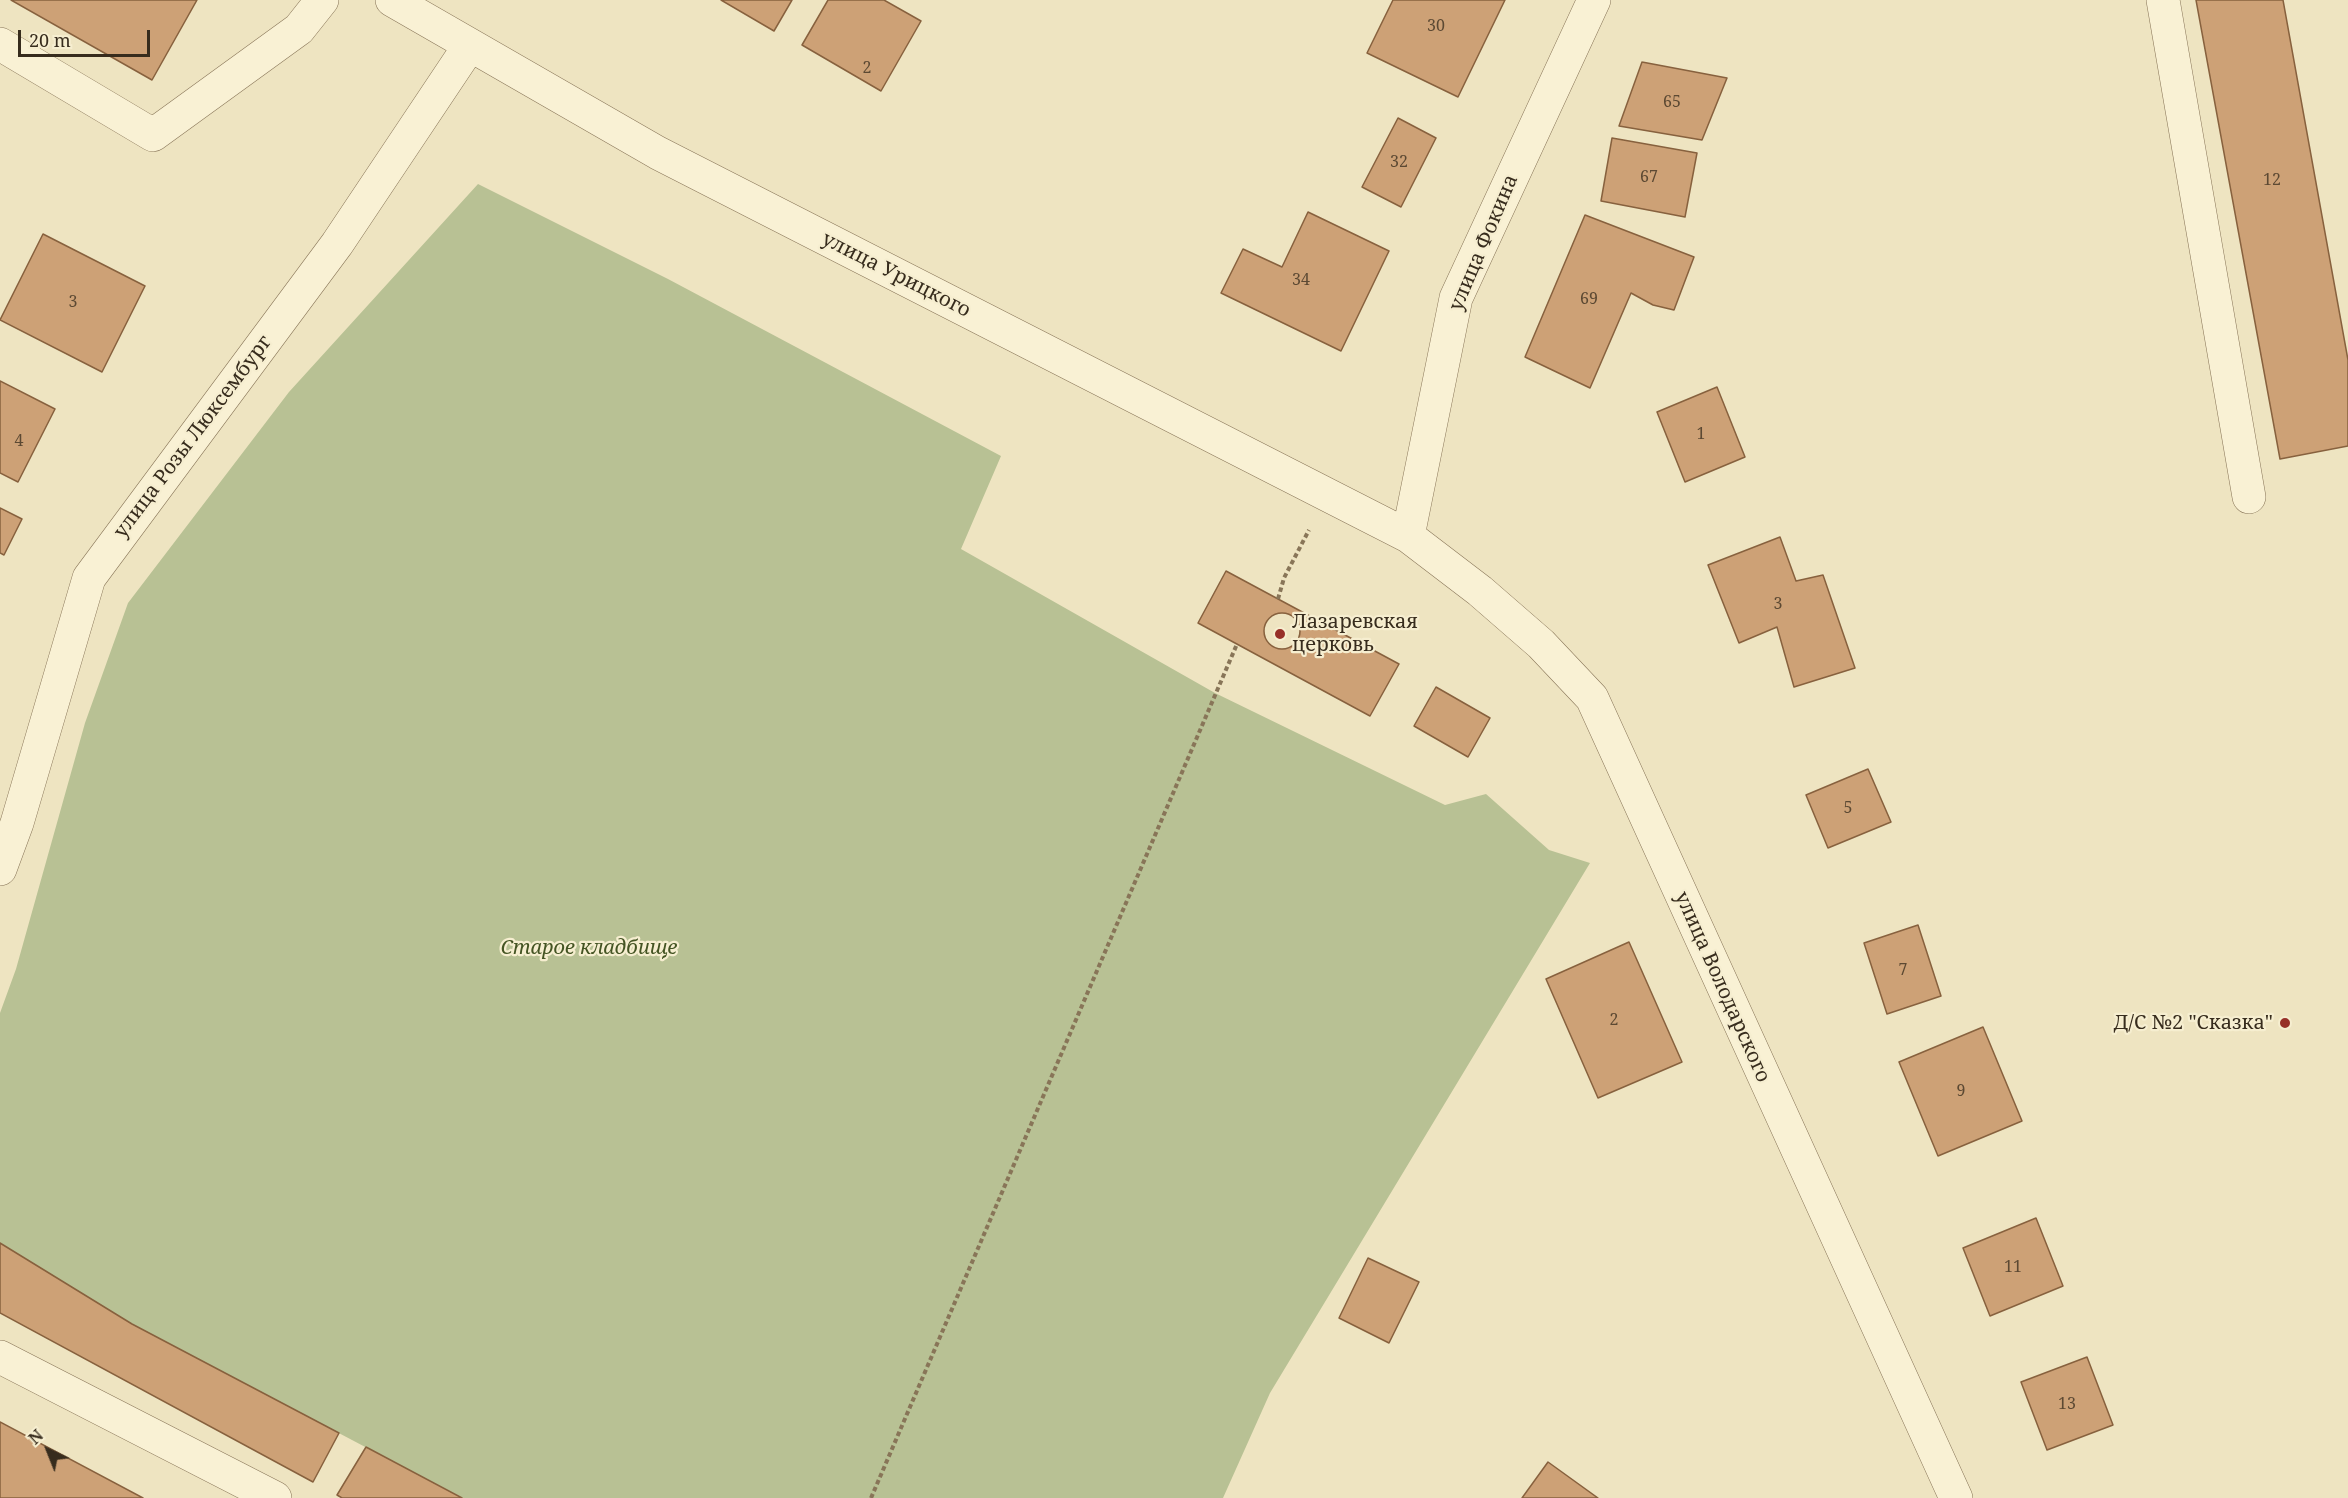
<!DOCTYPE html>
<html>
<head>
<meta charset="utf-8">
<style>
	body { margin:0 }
	#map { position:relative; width:2348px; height:1498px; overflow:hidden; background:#eee4c1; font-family:"Noto Serif",serif }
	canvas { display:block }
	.north { position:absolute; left:18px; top:1420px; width:60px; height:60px; -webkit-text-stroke:4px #f6eed0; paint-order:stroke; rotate:317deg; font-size:16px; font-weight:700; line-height:24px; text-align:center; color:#372c1d }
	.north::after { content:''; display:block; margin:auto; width:21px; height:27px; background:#372c1d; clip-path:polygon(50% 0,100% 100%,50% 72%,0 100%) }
	.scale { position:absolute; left:18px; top:30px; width:132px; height:27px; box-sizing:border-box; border:3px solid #372c1d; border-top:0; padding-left:8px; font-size:18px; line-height:21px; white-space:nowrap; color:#372c1d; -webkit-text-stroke:4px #f6eed0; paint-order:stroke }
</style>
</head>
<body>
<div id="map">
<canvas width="2348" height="1498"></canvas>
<div class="north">N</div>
<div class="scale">20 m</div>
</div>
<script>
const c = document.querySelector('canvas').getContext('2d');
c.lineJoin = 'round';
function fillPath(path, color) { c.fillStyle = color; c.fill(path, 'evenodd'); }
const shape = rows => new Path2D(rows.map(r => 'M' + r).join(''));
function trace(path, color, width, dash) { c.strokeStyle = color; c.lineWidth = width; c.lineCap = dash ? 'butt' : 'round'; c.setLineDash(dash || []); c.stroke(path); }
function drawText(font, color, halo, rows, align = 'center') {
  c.font = font + ' "Noto Serif",serif'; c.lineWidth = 4.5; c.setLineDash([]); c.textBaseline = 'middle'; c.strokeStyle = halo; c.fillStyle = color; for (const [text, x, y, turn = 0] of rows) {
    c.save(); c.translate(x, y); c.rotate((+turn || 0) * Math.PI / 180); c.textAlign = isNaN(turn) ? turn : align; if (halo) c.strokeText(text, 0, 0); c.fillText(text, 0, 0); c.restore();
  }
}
fillPath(shape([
	[478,184,668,279,1001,456,961,549,1215,693,1445,805,1486,794,1549,850,1590,863,1270,1393,1223,1498,462,1498,132,1324,0,1243,0,1013,16,969,85,723,128,603,289,392]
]), '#b8c194');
const building = shape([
	[11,0,197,0,152,80,11,0],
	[721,0,792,0,774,31,721,0],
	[828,0,884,0,921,21,881,91,802,45,828,0],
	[1393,0,1505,0,1458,97,1367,53,1393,0],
	[2196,0,2283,0,2348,360,2348,446,2280,459,2196,0],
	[1642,62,1727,78,1702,140,1619,126,1642,62],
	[1398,118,1436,138,1401,207,1362,187,1398,118],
	[1612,138,1697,153,1685,217,1601,201,1612,138],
	[1308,212,1389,251,1341,351,1221,293,1243,249,1282,267,1308,212],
	[1585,215,1694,257,1674,310,1653,305,1631,293,1590,388,1525,357,1585,215],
	[43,234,145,286,102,372,0,320,43,234],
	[0,381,55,409,18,482,0,473,0,381],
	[1717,387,1745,457,1685,482,1657,412,1717,387],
	[0,508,22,519,4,555,0,553,0,508],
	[1780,537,1796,581,1823,575,1855,668,1794,687,1777,627,1739,643,1708,565,1780,537],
	[1226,571,1399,664,1370,716,1198,623,1226,571],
	'1264 631a18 18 0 1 1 36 0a18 18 0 1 1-36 0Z',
	[1436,687,1490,718,1468,757,1414,726,1436,687],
	[1868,769,1891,822,1828,848,1806,795,1868,769],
	[1918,925,1941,996,1887,1014,1864,943,1918,925],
	[1629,942,1682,1062,1598,1098,1546,979,1629,942],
	[1983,1027,2022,1121,1938,1156,1899,1062,1983,1027],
	[2036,1218,2063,1286,1990,1316,1963,1248,2036,1218],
	[0,1243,132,1324,339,1433,313,1482,0,1313,0,1243],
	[1368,1258,1419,1282,1389,1343,1339,1318,1368,1258],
	[2087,1357,2113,1425,2047,1450,2021,1382,2087,1357],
	[0,1422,143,1498,0,1498,0,1422],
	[366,1447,462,1498,342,1498,337,1495,366,1447],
	[1548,1462,1598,1498,1522,1498,1548,1462]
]);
fillPath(building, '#cda176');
trace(building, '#87613e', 1.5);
const minor = shape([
	[392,0,658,153,1408,536,1480,591,1541,644,1592,698,1956,1498],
	[2163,0,2249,497],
	[0,44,153,135,299,29,322,0],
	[1408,536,1456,298,1594,0],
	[0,869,17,823,89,578,337,244,470,45],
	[0,1357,275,1498]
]);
trace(minor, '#887558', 34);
trace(shape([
	[1278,599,1284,578,1309,530],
	[871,1498,1237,644]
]), '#887558', 4, [4.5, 3]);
trace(minor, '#f9f1d4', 33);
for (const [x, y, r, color] of [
	[1280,634,6,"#973028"],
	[2285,1023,6,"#973028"]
]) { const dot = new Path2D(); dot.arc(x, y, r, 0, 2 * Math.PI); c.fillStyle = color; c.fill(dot); trace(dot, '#f6eed0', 2); }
drawText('16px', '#5c4933', null, [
	["30",1436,26],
	["2",867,68],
	["65",1672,102],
	["32",1399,162],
	["67",1649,177],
	["12",2272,180],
	["34",1301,280],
	["69",1589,299],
	["3",73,302],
	["1",1701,434],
	["4",19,441],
	["3",1778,604],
	["5",1848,808],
	["7",1903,970],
	["2",1614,1020],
	["9",1961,1091],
	["11",2013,1267],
	["13",2067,1404]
]);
drawText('20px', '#372c1d', '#f6eed0', [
	["улица Фокина",1484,243,-67],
	["улица Урицкого",896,275,27],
	["улица Розы Люксембург",193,437,-53],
	["улица Володарского",1722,987,66]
]);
drawText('20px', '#372c1d', '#f6eed0', [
	["Лазаревская",1292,622],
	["церковь",1292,645],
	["Д/С №2 \"Сказка\"",2273,1023,"right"]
], 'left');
drawText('italic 20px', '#445423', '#f6eed0', [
	["Старое кладбище",589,948]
]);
</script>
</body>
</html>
